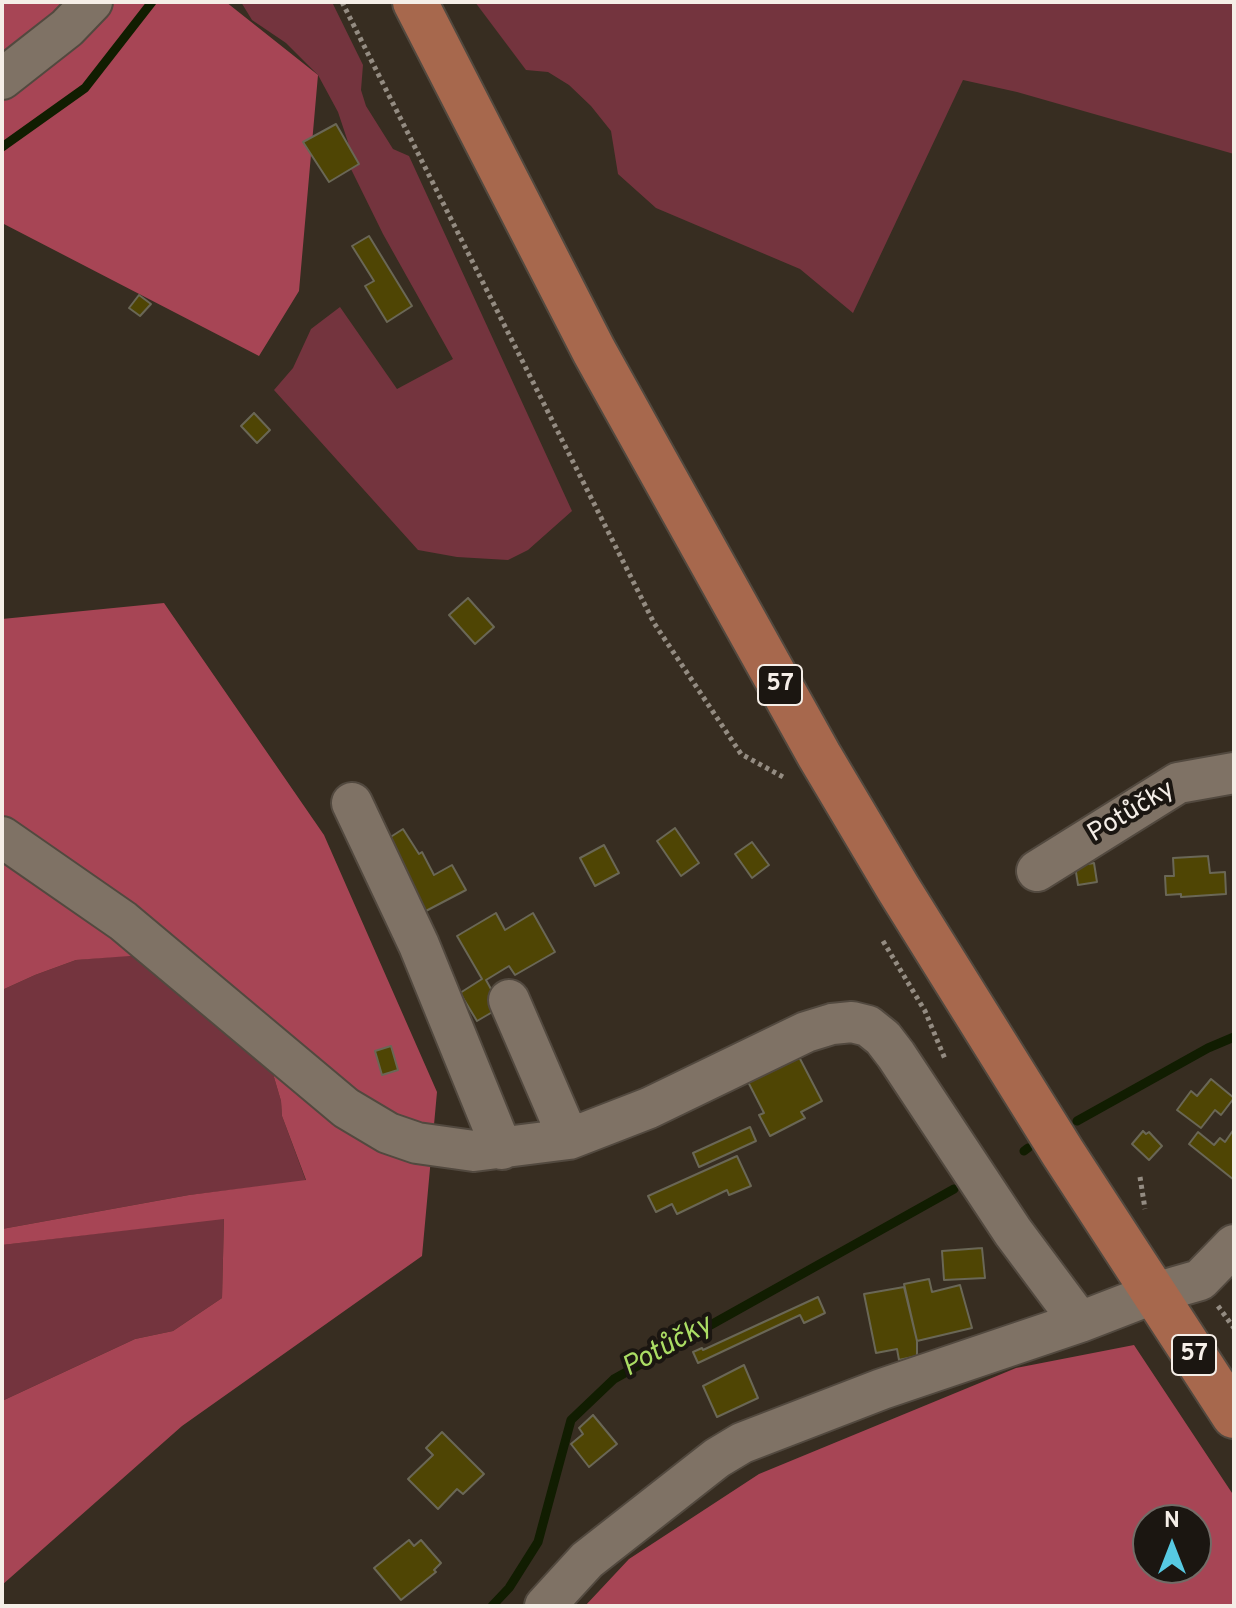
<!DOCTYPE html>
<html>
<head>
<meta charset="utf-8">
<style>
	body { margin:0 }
	#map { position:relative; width:1236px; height:1608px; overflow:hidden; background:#372d21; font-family:Overpass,sans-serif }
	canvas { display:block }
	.frame { position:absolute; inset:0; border:4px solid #f5eee7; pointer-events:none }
	.north { position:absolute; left:1132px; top:1504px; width:80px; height:80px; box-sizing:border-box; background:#1b1611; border:2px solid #726c67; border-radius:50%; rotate:0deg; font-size:22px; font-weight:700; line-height:32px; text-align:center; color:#f5eee7 }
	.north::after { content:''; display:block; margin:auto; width:28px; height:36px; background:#57c9e2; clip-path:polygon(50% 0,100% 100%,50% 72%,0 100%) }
</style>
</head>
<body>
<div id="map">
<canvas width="1236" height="1608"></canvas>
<div class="frame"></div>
<div class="north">N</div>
</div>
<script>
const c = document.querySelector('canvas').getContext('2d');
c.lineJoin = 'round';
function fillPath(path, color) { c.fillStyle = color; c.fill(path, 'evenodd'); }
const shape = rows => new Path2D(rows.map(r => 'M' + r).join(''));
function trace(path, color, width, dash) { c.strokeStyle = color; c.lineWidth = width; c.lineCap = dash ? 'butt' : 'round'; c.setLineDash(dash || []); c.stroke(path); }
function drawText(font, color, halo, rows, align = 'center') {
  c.font = font + ' Overpass,sans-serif'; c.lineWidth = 8; c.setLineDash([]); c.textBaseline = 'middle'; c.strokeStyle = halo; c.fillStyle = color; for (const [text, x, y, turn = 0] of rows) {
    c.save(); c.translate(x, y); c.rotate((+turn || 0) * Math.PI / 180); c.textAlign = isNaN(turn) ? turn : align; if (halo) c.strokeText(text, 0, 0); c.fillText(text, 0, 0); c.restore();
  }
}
fillPath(shape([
	[241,2,332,2,363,65,361,90,366,106,393,149,409,156,572,511,528,550,508,560,457,557,418,550,274,390,293,368,311,329,340,307,397,389,453,359,383,234,351,169,348,142,338,112,318,75,286,43,252,20],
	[475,2,1234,2,1234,154,1017,92,963,80,853,313,800,269,656,208,618,174,611,131,591,106,569,85,548,72,526,70],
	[143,954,266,1050,281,1101,282,1116,306,1181,189,1195,2,1229,2,990,35,975,76,960],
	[224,1218,222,1298,173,1331,135,1339,2,1401,2,1245]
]), '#74343e');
fillPath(shape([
	[2,2,226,2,318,75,299,291,259,356,2,223],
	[164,603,324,835,437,1092,422,1256,182,1426,2,1585,2,1401,135,1339,173,1331,222,1298,224,1219,2,1245,2,1229,189,1195,306,1180,282,1116,281,1101,266,1050,143,955,76,960,35,975,2,990,2,619],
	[1134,1345,1234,1496,1234,1606,585,1606,629,1559,759,1474,1016,1368],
	[1148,1520,1196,1520,1196,1568,1148,1568]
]), '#a74555');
trace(shape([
	[2,147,85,88,152,2],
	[1077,1121,1208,1048,1234,1037],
	[1024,1151,1028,1148],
	[492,1606,509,1588,538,1542,571,1420,614,1379,954,1189]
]), '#111d01', 9);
const building = shape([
	[336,124,359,164,329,182,303,142,336,124],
	[369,236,412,306,387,322,365,286,374,281,352,246,369,236],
	[139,295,151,304,140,316,129,308,139,295],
	[254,413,270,430,257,443,241,426,254,413],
	[468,598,494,627,475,644,449,615,468,598],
	[675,828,699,863,681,876,657,841,675,828],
	[403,829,419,854,422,852,434,875,452,865,466,890,422,913,397,865,402,863,389,838,403,829],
	[752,842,769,865,752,878,735,854,752,842],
	[604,845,619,873,595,886,580,858,604,845],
	[1208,856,1210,873,1225,872,1226,894,1181,897,1181,894,1166,895,1165,876,1174,876,1173,858,1208,856],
	[1094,863,1097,882,1078,885,1075,866,1094,863],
	[496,913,505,930,533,913,555,952,515,975,509,966,486,980,501,1007,477,1021,460,993,482,979,457,936,496,913],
	[391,1046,398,1070,382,1075,375,1051,391,1046],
	[797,1053,822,1101,801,1112,805,1118,770,1136,759,1115,764,1113,744,1074,797,1053],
	[1211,1079,1234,1098,1221,1115,1215,1110,1201,1128,1177,1110,1191,1091,1197,1096,1211,1079],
	[750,1127,756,1141,699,1167,693,1153,750,1127],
	[1234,1129,1234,1180,1189,1144,1198,1132,1214,1145,1220,1138,1225,1142,1234,1129],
	[1143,1131,1146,1134,1149,1132,1162,1146,1149,1160,1132,1144,1143,1131],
	[737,1156,751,1186,729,1195,727,1190,677,1214,672,1204,656,1212,648,1196,737,1156],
	[982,1248,985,1278,944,1280,942,1251,982,1248],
	[929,1279,932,1292,960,1285,972,1328,917,1341,904,1284,929,1279],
	[904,1287,917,1341,917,1356,899,1360,897,1349,876,1353,864,1294,904,1287],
	[818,1297,825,1313,804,1323,800,1315,698,1363,693,1352,702,1348,703,1350,818,1297],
	[744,1365,758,1398,717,1417,703,1386,744,1365],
	[593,1415,617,1444,589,1467,571,1444,583,1434,579,1428,593,1415],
	[442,1432,484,1474,463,1494,457,1489,438,1509,408,1479,433,1455,426,1448,442,1432],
	[409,1540,414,1546,421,1540,441,1563,434,1570,436,1572,401,1600,374,1568,409,1540]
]);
fillPath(building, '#4f4504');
trace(building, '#6a6756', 2);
const minor = shape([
	[2,79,67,28,92,2],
	[352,803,419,945,502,1149],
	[2,837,123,921,346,1108,388,1133,417,1143,474,1151,569,1139,649,1108,806,1032,832,1024,852,1022,868,1026,883,1038,896,1055,1013,1232,1080,1322],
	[1037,871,1178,783,1234,773],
	[509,1000,569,1139],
	[545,1606,587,1560,717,1458,742,1443,882,1389,1080,1322,1155,1293,1200,1280,1234,1245]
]);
const major = shape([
	[415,2,594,351,819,755,898,888,1063,1153,1234,1416]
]);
trace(minor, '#52493f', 44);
trace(major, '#52493f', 48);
trace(shape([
	[342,2,654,623,741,754,785,778],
	[883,941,925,1011,945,1059],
	[1140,1177,1145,1209],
	[1218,1306,1234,1328]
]), '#948c82', 5, [4, 4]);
trace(minor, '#7f7265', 40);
trace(major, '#a7684d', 44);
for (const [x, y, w] of [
	[780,685,44],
	[1194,1355,44]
]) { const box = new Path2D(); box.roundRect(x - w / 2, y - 20, w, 40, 6); c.fillStyle = '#1b1611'; c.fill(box); trace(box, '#f5eee7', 2); }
drawText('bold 24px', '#f5eee7', null, [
	["57",780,685],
	["57",1194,1355]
]);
drawText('26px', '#f5eee7', '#1b1611', [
	["Potůčky",1132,813,-31]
]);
drawText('italic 28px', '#abdd64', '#1b1611', [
	["Potůčky",668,1348,-29]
]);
</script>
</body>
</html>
